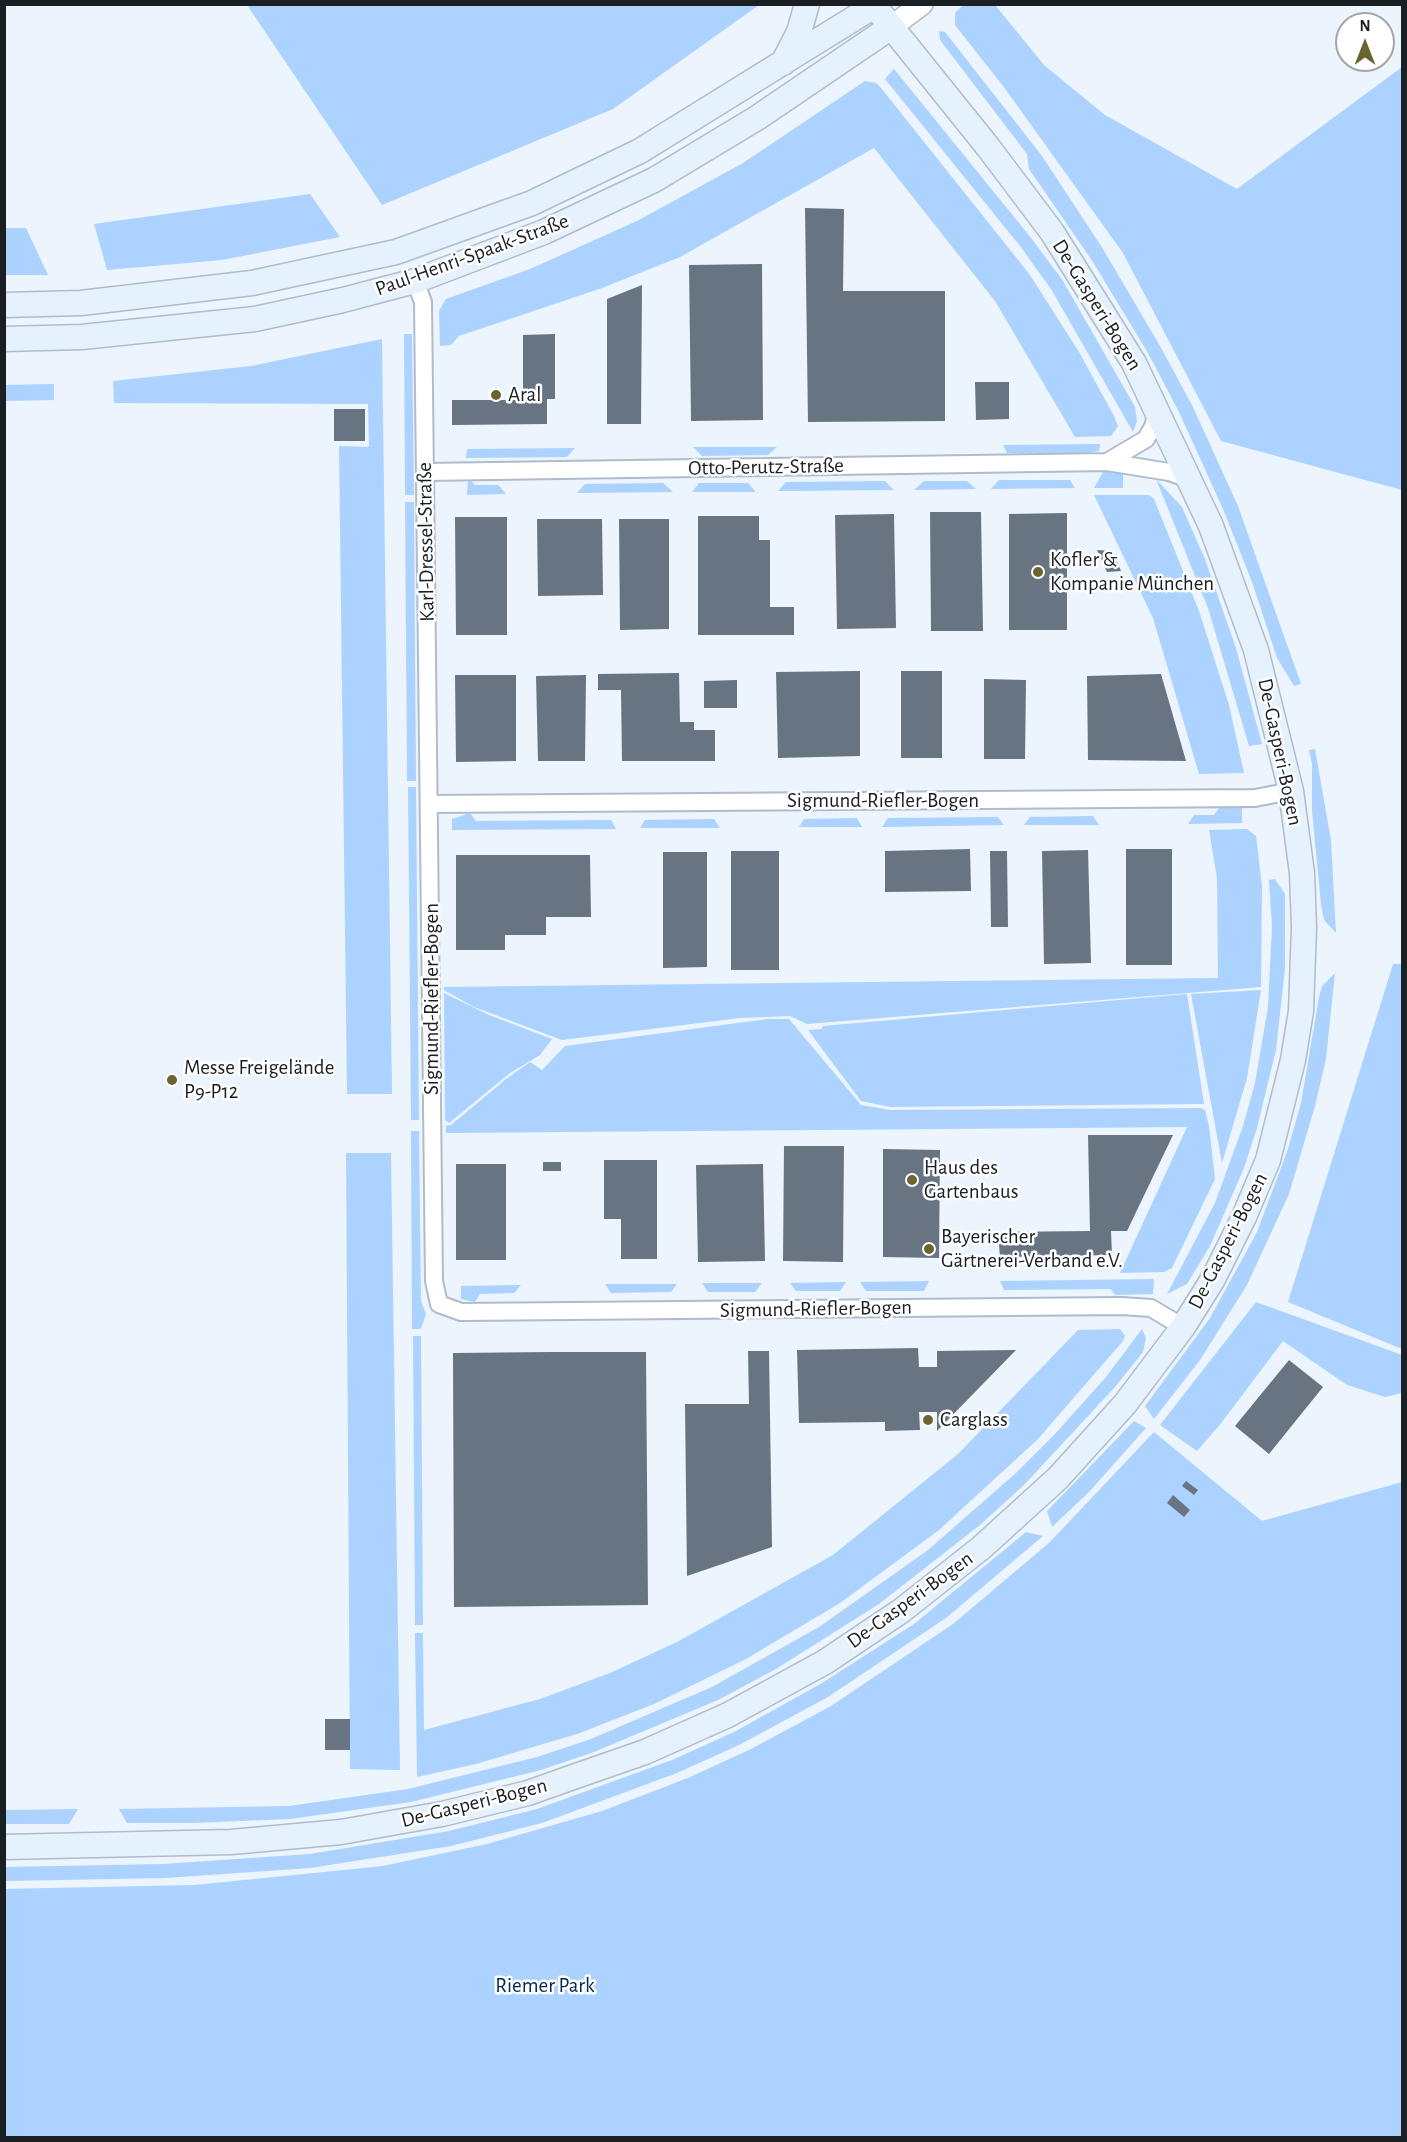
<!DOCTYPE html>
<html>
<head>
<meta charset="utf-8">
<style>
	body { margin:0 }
	#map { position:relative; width:1407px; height:2142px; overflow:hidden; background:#ecf4fd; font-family:"Alegreya Sans",sans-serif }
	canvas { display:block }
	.frame { position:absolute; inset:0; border:6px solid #1a1f24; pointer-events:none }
	.north { position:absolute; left:1335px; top:12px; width:60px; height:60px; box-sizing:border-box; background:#fff; border:2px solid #a3a5a7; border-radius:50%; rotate:0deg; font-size:16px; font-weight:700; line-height:24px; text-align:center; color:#1a1f24 }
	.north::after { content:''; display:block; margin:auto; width:21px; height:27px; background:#696430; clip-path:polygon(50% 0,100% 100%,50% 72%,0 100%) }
</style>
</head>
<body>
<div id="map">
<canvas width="1407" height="2142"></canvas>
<div class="frame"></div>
<div class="north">N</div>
</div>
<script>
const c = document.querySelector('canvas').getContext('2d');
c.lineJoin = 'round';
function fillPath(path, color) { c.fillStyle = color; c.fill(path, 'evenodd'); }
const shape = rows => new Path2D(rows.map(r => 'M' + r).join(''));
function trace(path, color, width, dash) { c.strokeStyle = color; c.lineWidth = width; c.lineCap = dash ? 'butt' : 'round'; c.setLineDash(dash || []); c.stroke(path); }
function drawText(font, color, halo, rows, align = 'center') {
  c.font = font + ' "Alegreya Sans",sans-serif'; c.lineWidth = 5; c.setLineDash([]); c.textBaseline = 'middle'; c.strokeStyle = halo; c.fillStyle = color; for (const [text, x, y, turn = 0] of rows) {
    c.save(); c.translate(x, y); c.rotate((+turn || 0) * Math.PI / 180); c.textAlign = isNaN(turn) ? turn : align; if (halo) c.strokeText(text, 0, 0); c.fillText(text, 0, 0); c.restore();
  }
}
fillPath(shape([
	[247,5,759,5,613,109,382,205],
	[963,5,995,5,1044,65,1105,115,1237,189,1402,67,1402,490,1221,441,1123,253,1006,90,955,25,955,13],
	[939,31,945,32,1042,156,1103,249,1160,346,1192,405,1238,506,1301,684,1294,686,1277,658,1252,582,1223,509,1179,412,1148,353,1091,259,1029,169,1027,154,940,40],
	[894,69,1032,239,1063,281,1135,407,1137,421,1133,432,1051,289,1020,246,885,79],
	[865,81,876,83,881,88,1030,275,1079,352,1114,416,1118,426,1111,436,1075,437,995,301,874,148,680,257,602,288,459,336,451,345,440,346,439,311,446,299,530,269,637,221,743,163],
	[310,194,340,237,222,260,107,270,94,224],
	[5,228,26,228,48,275,5,275],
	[404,334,412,334,414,495,405,495],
	[382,339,392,1094,347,1094,339,446,369,447,368,404,114,403,113,381,251,366],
	[54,384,54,400,5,401,5,385],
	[1100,444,1099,451,1086,453,1007,453,1003,445],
	[693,447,777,447,768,455,702,456],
	[575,448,567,457,466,458,467,449],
	[1103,472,1123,472,1123,488,1094,488],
	[468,478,475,485,498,485,506,494,467,495],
	[1156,479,1182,507,1205,559,1236,648,1262,744,1249,746,1208,608],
	[999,480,1070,480,1075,488,991,489],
	[885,481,894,490,778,491,786,482],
	[924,481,967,481,976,489,914,490],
	[663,483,673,492,577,493,585,484],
	[699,483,748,483,756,492,692,492],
	[1149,495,1154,499,1199,611,1229,705,1244,773,1199,774,1153,618,1094,495],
	[405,502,414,502,416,781,407,781],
	[1315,749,1331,840,1336,933,1324,920,1321,904,1312,811,1312,764,1309,750],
	[408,787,416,787,419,1120,411,1120],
	[1220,807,1242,807,1242,823,1188,824,1194,815,1214,815],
	[470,813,476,821,611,820,616,829,452,830,452,819],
	[1093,816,1099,825,1024,825,1030,817],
	[998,817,1004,825,882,827,888,818],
	[857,818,862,827,799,827,804,819],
	[714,819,720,828,640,828,645,820],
	[1247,829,1256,836,1262,886,1261,987,807,1024,790,1016,740,1018,562,1040,474,1007,444,990,444,987,1218,978,1217,878,1209,830],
	[1275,879,1285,894,1285,968,1276,1050,1257,1128,1244,1168,1210,1246,1187,1284,1167,1294,1215,1203,1243,1126,1255,1083,1268,1007,1272,927,1269,880],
	[1393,964,1402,964,1402,1349,1288,1302],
	[1335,973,1326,1059,1315,1106,1289,1194,1247,1285,1200,1360,1154,1419,1145,1406,1210,1318,1257,1232,1288,1149,1301,1103,1319,997,1322,986],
	[1261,990,1247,1078,1222,1163,1191,994],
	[444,993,489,1015,552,1039,540,1055,510,1073,449,1123,445,1120],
	[1187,994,1204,1104,890,1107,861,1101,808,1030,821,1029,823,1026],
	[768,1019,789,1019,861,1105,890,1110,1201,1108,1205,1110,1209,1126,1215,1179,1172,1268,1164,1272,1120,1273,1187,1127,446,1133,446,1126,451,1125,506,1079,530,1062,542,1070,565,1046],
	[411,1131,419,1131,421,1301,426,1314,421,1329,412,1329],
	[346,1153,391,1153,400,1770,350,1769],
	[1154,1279,1153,1294,1115,1295,1111,1289,1004,1290,1000,1281],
	[929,1281,924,1291,866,1291,860,1282],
	[846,1282,840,1291,796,1291,790,1283],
	[702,1283,762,1283,755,1292,708,1292],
	[605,1284,677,1284,671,1292,611,1293],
	[521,1285,514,1293,480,1294,475,1302,461,1299,461,1286],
	[1256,1302,1402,1355,1402,1393,1385,1397,1347,1385,1283,1341,1222,1422,1197,1451,1160,1425],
	[1120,1329,1125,1336,1123,1341,1037,1440,939,1530,840,1603,746,1659,654,1704,577,1734,476,1764,417,1777,415,1633,423,1633,424,1730,540,1699,610,1673,677,1642,833,1555,958,1454,1078,1330],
	[1142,1329,1146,1338,1143,1352,1115,1387,1024,1485,980,1525,879,1604,776,1669,718,1700,594,1752,541,1770,411,1802,290,1819,192,1823,127,1823,119,1809,289,1806,408,1789,537,1757,591,1739,712,1687,819,1627,928,1550,1016,1473,1055,1434,1106,1377],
	[413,1336,421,1336,423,1625,415,1625],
	[1134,1421,1146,1428,1089,1492,1052,1527,1047,1511],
	[1154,1432,1262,1521,1402,1482,1402,2137,5,2137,4,1889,195,1885,383,1866,487,1844,602,1811,688,1778,751,1749,831,1706,953,1624,1050,1542],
	[1026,1532,1043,1536,946,1618,828,1697,739,1745,677,1773,542,1823,451,1846,310,1868,165,1878,5,1881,5,1867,163,1864,310,1854,449,1831,537,1809,672,1760,734,1732,822,1683,914,1624],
	[78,1809,69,1824,5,1824,5,1810]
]), '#acd2ff');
fillPath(shape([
	[805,208,844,209,843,291,945,291,945,421,808,422],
	[762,264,763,420,691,421,689,265],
	[642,285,641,424,607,424,607,299],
	[555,334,555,399,547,399,547,424,452,425,452,400,523,400,523,335],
	[975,382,1009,382,1009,419,976,420],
	[334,409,365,409,365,441,334,441],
	[930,512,981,512,983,631,931,631],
	[1067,513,1067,630,1009,630,1009,514],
	[894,514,896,628,837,629,835,515],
	[698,516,759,516,759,540,770,540,770,607,794,607,794,635,698,635],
	[455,517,507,517,507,635,456,635],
	[537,519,602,519,603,595,538,596],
	[619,519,669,519,669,629,620,630],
	[1097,550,1112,551,1121,571,1107,572],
	[860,671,860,756,778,758,776,672],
	[901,671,942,671,942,758,901,758],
	[679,673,680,722,694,722,694,730,715,730,715,761,622,761,621,690,598,690,598,674],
	[1161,674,1186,761,1088,760,1087,676],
	[455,675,516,675,516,761,456,762],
	[586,675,585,761,538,761,536,676],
	[984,679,1026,680,1025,759,984,759],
	[737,680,737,708,704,708,704,681],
	[970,849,971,891,885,892,885,851],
	[1126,849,1172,849,1172,965,1126,965],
	[1088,850,1091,963,1044,964,1042,851],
	[731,851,779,851,779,970,731,970],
	[990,851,1007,851,1008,927,991,927],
	[663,852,707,852,707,967,663,968],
	[456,855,590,855,591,917,546,917,546,935,505,935,505,950,456,950],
	[1088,1135,1173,1135,1127,1231,1111,1231,1112,1255,1000,1257,998,1232,1090,1231],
	[784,1146,844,1146,843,1262,783,1261],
	[883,1149,940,1150,939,1258,883,1257],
	[604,1160,657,1160,657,1259,621,1259,621,1219,604,1219],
	[543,1162,561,1162,561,1171,543,1171],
	[456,1164,506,1164,506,1260,456,1260],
	[763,1164,765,1261,698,1262,696,1165],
	[918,1348,919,1367,937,1367,937,1351,1016,1350,937,1431,937,1412,919,1412,920,1430,885,1431,885,1422,799,1423,797,1350],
	[748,1351,769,1351,772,1547,687,1576,685,1404,749,1404],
	[550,1352,646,1352,648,1605,454,1607,453,1353],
	[1289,1360,1323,1387,1269,1454,1235,1426],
	[1186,1481,1198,1490,1194,1495,1182,1486],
	[1173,1495,1190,1510,1184,1517,1167,1503],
	[325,1719,350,1719,350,1750,325,1750]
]), '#697482');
const minor = shape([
	[415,281,423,302,434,1281,439,1304,461,1312,1121,1306,1151,1308,1183,1327],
	[1107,462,1146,439,1154,425,1156,408],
	[425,472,1107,462,1169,472,1192,480],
	[430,804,1255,798,1291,791]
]);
const tertiary = shape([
	[891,27,922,4]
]);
const secondary = shape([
	[783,63,799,32,807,4],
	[4,305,81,303,252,283,396,252,532,203,640,151,874,6],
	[4,339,82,337,255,319,343,300,415,281,544,232,654,180,757,118,891,27],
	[4,1847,231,1842,341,1832,442,1814,528,1793,576,1776,645,1752,728,1715,825,1662,901,1611,981,1548,1058,1478,1125,1404,1183,1327,1213,1279,1244,1217,1268,1160,1293,1060,1301,1011,1304,927,1302,873,1291,791,1256,650,1211,526,1134,363,1052,232,988,147,873,4]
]);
trace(minor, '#b0bccb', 20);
trace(tertiary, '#b0bccb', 24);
trace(secondary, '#b0bccb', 27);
trace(minor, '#fff', 16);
trace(tertiary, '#fff', 21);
trace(secondary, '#e6f1fe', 24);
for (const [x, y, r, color] of [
	[496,395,6,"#696430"],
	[1038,572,6,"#696430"],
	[172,1080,6,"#696430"],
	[912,1180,6,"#696430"],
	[929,1249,6,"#696430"],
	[928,1420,6,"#696430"]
]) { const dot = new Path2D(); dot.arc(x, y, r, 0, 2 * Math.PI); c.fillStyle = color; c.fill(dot); trace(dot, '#fff', 2); }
drawText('21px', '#1a1f24', '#fff', [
	["Paul-Henri-Spaak-Straße",472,255,-20],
	["De-Gasperi-Bogen",1097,305,58],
	["Otto-Perutz-Straße",766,467,-1],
	["Karl-Dressel-Straße",426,542,-91],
	["De-Gasperi-Bogen",1280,752,78],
	["Sigmund-Riefler-Bogen",883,801],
	["Sigmund-Riefler-Bogen",432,999,-90],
	["De-Gasperi-Bogen",1228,1241,-63],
	["Sigmund-Riefler-Bogen",816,1309,-1],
	["De-Gasperi-Bogen",910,1600,-36],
	["De-Gasperi-Bogen",474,1803,-14]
]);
drawText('21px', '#1a1f24', '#fff', [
	["Aral",508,395],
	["Kofler &",1050,560],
	["Kompanie München",1050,584],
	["Messe Freigelände",184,1068],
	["P9-P12",184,1092],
	["Haus des",924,1168],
	["Gartenbaus",924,1192],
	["Bayerischer",941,1237],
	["Gärtnerei-Verband e.V.",941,1261],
	["Carglass",940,1420]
], 'left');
drawText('21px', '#002a54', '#fff', [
	["Riemer Park",545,1986]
]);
</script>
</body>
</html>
